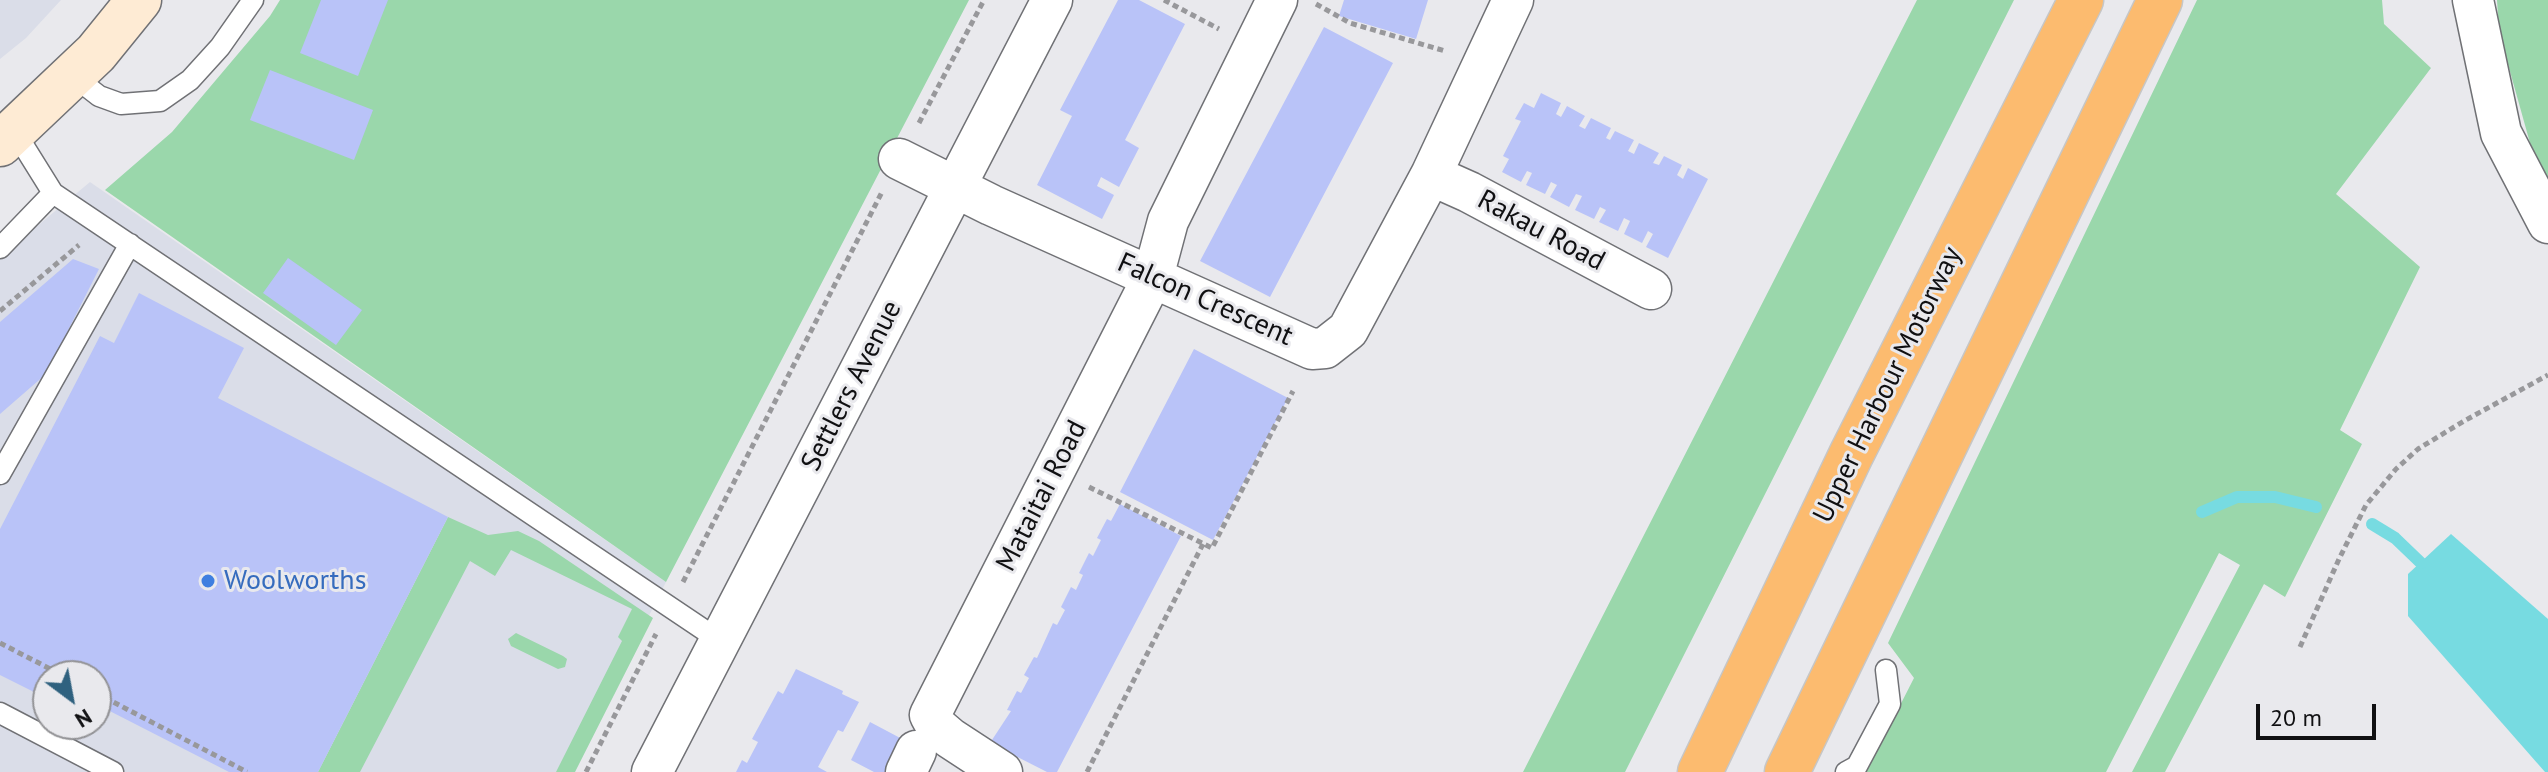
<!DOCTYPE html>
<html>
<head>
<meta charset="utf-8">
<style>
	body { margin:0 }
	#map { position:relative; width:2548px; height:772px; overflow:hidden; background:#e9e9ed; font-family:"PT Sans",sans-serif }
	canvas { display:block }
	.north { position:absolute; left:32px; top:660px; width:80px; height:80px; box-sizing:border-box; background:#e9e9ed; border:2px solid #929295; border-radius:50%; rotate:148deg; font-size:22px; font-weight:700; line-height:32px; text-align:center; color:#101012 }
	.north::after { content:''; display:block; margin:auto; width:28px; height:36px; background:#2f617f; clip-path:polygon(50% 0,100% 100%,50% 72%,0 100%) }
	.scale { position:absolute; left:2256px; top:704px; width:120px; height:36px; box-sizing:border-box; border:4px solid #101012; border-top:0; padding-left:10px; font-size:24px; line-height:28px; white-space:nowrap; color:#101012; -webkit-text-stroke:6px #e9e9ed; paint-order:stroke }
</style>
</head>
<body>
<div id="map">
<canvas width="2548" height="772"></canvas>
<div class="north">N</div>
<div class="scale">20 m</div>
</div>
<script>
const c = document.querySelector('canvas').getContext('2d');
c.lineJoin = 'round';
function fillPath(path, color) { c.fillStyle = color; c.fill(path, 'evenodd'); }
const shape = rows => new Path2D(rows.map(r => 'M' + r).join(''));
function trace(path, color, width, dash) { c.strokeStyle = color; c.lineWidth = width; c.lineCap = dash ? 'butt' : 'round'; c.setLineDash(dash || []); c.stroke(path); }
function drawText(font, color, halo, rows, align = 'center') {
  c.font = font + ' "PT Sans",sans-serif'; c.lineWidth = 6; c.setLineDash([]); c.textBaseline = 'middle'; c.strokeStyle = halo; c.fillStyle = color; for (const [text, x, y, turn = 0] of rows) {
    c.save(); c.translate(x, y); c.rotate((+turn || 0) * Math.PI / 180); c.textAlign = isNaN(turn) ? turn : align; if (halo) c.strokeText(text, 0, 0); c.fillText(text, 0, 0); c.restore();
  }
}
fillPath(shape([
	[0,0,61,0,26,38,0,59],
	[90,182,666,582,570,772,0,772,0,257],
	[48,676,96,676,96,724,48,724]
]), '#dadde8');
fillPath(shape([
	[280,0,969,0,666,582,105,190,172,132,270,16],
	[1917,0,2014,0,1625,772,1523,772],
	[2197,0,2382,0,2384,24,2431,68,2336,194,2420,267,2340,430,2362,444,2285,597,2264,584,2165,772,2132,772,2240,565,2219,553,2106,772,1866,772,1914,678,1888,643],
	[2497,0,2548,0,2548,178,2530,143,2499,32],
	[448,517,488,535,518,531,539,541,653,618,575,772,556,772,622,641,618,637,632,609,511,550,495,576,470,561,360,772,318,772],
	[516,633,563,656,567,659,565,667,558,669,511,646,508,639]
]), '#9ad7ab');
fillPath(shape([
	[2451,534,2548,619,2548,772,2545,772,2408,616,2408,574]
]), '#77dbe1');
trace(shape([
	[2202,512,2237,497,2275,497,2316,507],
	[2372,524,2395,538,2421,563]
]), '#77dbe1', 12);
fillPath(shape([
	[321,0,388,0,358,76,300,53],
	[1118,0,1139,0,1185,24,1125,140,1139,148,1119,187,1101,177,1097,186,1114,195,1102,219,1037,185,1072,116,1060,110],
	[1344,0,1428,0,1416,39,1339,16],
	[1324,27,1393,63,1270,297,1200,261],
	[270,70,373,110,354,160,250,120],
	[1541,93,1561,103,1556,114,1561,117,1567,106,1585,116,1579,126,1585,129,1591,118,1611,128,1606,138,1610,140,1615,131,1634,140,1628,151,1634,154,1639,143,1659,153,1653,163,1659,165,1664,156,1682,165,1677,175,1683,179,1688,168,1708,179,1668,258,1646,247,1653,234,1648,231,1642,243,1624,234,1630,221,1624,218,1618,231,1599,222,1606,210,1600,207,1594,219,1575,210,1582,196,1576,194,1569,207,1550,197,1557,185,1551,182,1545,194,1526,185,1532,173,1527,171,1521,182,1502,172,1509,159,1503,156,1521,121,1515,119,1524,103,1534,108],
	[288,258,362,310,336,345,263,293],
	[73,259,99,269,46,374,0,414,0,322],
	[139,293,244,348,218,398,448,517,318,772,229,772,96,704,96,676,48,676,48,680,44,677,36,693,0,675,0,529,100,336,114,343],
	[1194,349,1288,398,1213,540,1120,492],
	[1120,504,1181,536,1057,772,1047,772,990,743,1011,711,1007,710,1017,691,1021,693,1029,678,1024,675,1034,657,1037,658,1053,623,1057,625,1065,610,1061,607,1071,587,1076,590,1083,575,1079,573,1089,553,1093,556,1101,540,1097,538,1107,519,1111,521],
	[796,669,843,691,842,694,859,702,843,732,838,730,818,767,827,772,736,772,742,760,747,763,758,742,752,739,778,691,783,694],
	[870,722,904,740,886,772,874,772,851,760]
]), '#b9c3f8');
const service = shape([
	[72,75,99,96,121,104,160,101,190,80,220,47,253,0],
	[15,132,53,193,719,640],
	[0,248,53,193],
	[0,474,130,244],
	[0,713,113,772],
	[1846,772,1857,766,1890,704,1886,670]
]);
const minor = shape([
	[2473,0,2501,133,2548,223],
	[899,159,991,205,1312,349,1325,348,1348,330,1431,175,1513,0],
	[1431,175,1469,192,1651,289],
	[652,772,1052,0],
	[906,772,916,751],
	[1002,772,950,738,936,726,930,715,1153,277,1168,221,1277,0]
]);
const secondary = shape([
	[0,144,96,53,139,0]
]);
const motorway = shape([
	[1700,772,1851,455,2081,0],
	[1787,772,2160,0]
]);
trace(service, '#707175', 23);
trace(minor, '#707175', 43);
trace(secondary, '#707175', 47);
trace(motorway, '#c6c6c6', 47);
trace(shape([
	[1164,0,1219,29],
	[1316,4,1350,23,1445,51],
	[919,123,984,0],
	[0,311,79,245],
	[1089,487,1212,548,1293,391],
	[683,582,882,192],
	[0,643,64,676],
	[2300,647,2339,559,2366,505,2396,469,2418,449,2464,421,2548,375],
	[96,693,247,772],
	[586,772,656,634],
	[1087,772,1203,544]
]), '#98989b', 5, [6, 4]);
trace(service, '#fff', 20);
trace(minor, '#fff', 40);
trace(secondary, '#feebd4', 44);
trace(motorway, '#fcbb6f', 44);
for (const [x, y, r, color] of [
	[208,581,8,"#3f7fe0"]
]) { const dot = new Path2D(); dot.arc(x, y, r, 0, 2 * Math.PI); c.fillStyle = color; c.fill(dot); trace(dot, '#e9e9ed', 3); }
drawText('28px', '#101012', '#e9e9ed', [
	["Rakau Road",1541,231,28],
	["Falcon Crescent",1205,300,24],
	["Upper Harbour Motorway",1888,385,-64],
	["Settlers Avenue",852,386,-63],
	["Mataitai Road",1042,496,-63]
]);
drawText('28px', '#366cbe', '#e9e9ed', [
	["Woolworths",224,581]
], 'left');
</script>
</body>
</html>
